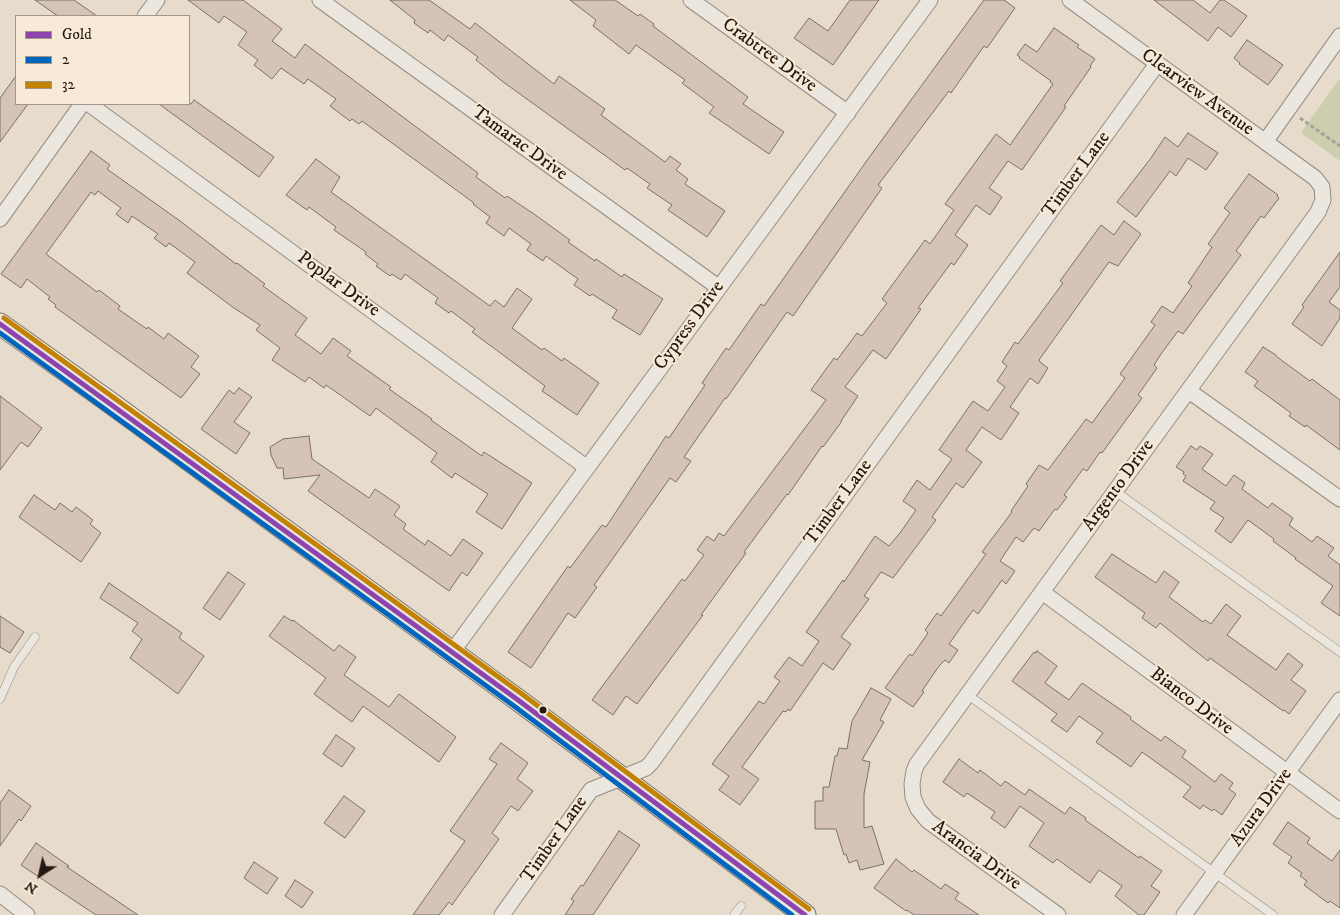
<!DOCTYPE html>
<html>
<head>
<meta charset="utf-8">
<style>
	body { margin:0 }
	#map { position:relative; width:1340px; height:915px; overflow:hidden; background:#e7dccc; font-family:"IM FELL DW Pica",serif }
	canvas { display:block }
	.legend { position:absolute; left:15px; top:15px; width:175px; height:90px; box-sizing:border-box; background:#f7ead6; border:1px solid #a39688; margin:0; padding:6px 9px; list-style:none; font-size:15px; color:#251812 }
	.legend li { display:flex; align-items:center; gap:10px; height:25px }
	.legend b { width:25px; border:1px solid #a39688 }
	.north { position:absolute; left:15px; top:850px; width:50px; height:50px; -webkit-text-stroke:4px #f7ead6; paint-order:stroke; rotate:215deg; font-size:14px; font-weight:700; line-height:20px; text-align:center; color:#251812 }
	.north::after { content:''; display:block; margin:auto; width:18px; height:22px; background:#251812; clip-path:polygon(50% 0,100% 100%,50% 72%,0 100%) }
</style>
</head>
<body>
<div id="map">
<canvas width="1340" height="915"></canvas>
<ul class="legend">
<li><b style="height:6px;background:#8e44ad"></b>Gold</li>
<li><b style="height:6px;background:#0065bd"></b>2</li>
<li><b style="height:6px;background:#c28204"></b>32</li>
</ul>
<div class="north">N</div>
</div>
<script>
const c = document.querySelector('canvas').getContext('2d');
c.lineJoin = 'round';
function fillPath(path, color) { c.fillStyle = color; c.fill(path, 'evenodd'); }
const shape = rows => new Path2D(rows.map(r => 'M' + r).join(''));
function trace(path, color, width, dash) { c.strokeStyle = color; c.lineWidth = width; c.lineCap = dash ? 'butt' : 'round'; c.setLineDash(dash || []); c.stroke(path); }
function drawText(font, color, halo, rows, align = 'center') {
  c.font = font + ' "IM FELL DW Pica",serif'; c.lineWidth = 4; c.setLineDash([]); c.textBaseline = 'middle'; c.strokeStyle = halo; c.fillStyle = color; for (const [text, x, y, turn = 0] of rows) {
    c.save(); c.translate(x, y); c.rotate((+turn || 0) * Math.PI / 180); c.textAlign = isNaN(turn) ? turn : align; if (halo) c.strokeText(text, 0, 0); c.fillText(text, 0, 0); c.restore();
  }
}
fillPath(shape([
	[1340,78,1340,161,1301,133]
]), '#cdceae');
const building = shape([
	[35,0,74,0,97,16,58,16,35,0],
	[188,0,243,0,282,29,272,41,295,58,305,44,478,173,476,177,505,198,507,196,534,214,570,240,568,242,595,261,596,259,622,277,624,274,663,299,640,335,612,318,617,310,592,294,590,296,574,285,578,279,546,256,543,261,527,250,531,244,509,228,504,236,486,223,490,217,473,204,474,203,362,121,359,124,352,119,350,121,330,106,336,99,308,79,304,84,281,68,272,79,254,65,258,60,238,45,247,32,224,16,219,23,188,0],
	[390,0,429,0,470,29,475,23,554,84,559,76,605,109,601,115,665,162,670,156,681,164,676,170,688,179,685,184,725,211,707,237,668,210,672,205,647,188,650,184,627,168,625,170,502,81,476,60,478,57,448,35,444,41,430,30,428,33,414,23,415,20,390,0],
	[570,0,615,0,638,16,640,14,654,24,653,26,748,97,743,104,784,132,769,154,709,113,714,107,682,83,685,80,636,45,629,54,593,26,596,20,570,0],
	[850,0,879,0,833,65,794,38,809,18,828,31,850,0],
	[984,0,1004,0,1015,8,987,48,984,46,951,93,949,91,878,185,882,188,793,316,787,312,726,399,725,398,684,457,691,461,676,482,670,478,594,585,597,587,575,618,568,613,531,668,508,652,568,566,570,568,602,525,606,527,666,436,669,438,705,385,702,383,726,348,729,350,761,304,764,306,868,159,984,0],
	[1154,0,1193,0,1210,13,1220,0,1224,0,1247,16,1231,37,1218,27,1208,41,1154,0],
	[1054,28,1079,45,1077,47,1095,59,1090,66,1091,67,1064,106,1066,107,1022,170,1008,161,989,188,1002,197,990,215,976,205,955,235,968,245,954,265,951,263,918,308,921,309,886,359,873,350,845,387,858,396,841,421,842,421,823,447,822,446,788,495,787,494,744,552,746,553,701,615,703,615,637,704,626,696,613,715,592,700,682,579,685,581,704,555,697,550,707,536,714,541,719,533,724,536,826,400,811,390,834,358,837,360,857,333,862,336,887,303,882,299,925,240,930,244,954,210,945,204,996,134,1010,145,1053,84,1050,82,1051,81,1019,58,1020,57,1017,55,1025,44,1037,52,1054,28],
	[1247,40,1283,65,1268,85,1239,64,1240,63,1234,58,1247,40],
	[16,76,16,104,28,104,0,142,0,98,16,76],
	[194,100,274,157,259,177,159,104,191,104,194,100],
	[1188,133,1218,153,1206,170,1188,158,1176,176,1170,171,1136,217,1117,202,1151,158,1165,137,1178,147,1188,133],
	[91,151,110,165,107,169,180,221,236,264,237,263,265,284,263,286,307,318,295,335,321,354,333,338,351,351,347,356,391,387,389,389,432,419,431,420,482,456,484,452,532,483,502,529,476,512,488,494,455,473,452,478,431,462,437,453,376,408,370,416,326,385,324,388,309,377,305,382,272,360,280,348,256,330,260,325,234,308,187,273,195,262,169,243,166,247,154,238,158,234,132,216,128,223,116,214,121,208,98,191,95,195,91,192,46,254,97,292,99,290,120,306,118,309,141,325,147,329,148,327,164,339,168,333,199,356,191,367,200,374,181,398,55,307,56,305,48,299,50,297,27,279,21,288,1,274,91,151],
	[316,159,340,177,331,192,490,306,495,300,504,307,517,288,532,299,512,328,542,350,544,348,562,361,564,358,599,383,577,415,542,391,545,386,472,332,475,329,451,311,449,313,435,303,438,298,405,274,401,280,392,274,390,276,376,266,378,264,365,254,366,252,334,230,336,227,309,207,307,210,286,195,316,159],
	[1249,174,1278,195,1277,196,1279,198,1264,218,1261,216,1236,251,1241,255,1183,334,1178,331,1161,354,1154,365,1157,368,1138,395,1142,398,1102,453,1100,452,1087,471,1083,469,1064,495,1067,497,1057,510,1055,509,1039,531,1034,528,1023,542,1016,537,1000,561,1015,571,1006,584,1002,580,978,614,973,610,949,644,958,650,949,663,945,660,939,666,922,691,924,692,913,707,885,688,905,660,910,654,912,656,928,633,925,630,937,613,941,616,986,554,982,552,1012,512,1011,511,1028,486,1026,484,1039,465,1048,470,1086,419,1092,423,1125,378,1120,374,1155,325,1151,322,1162,306,1173,313,1192,286,1188,283,1212,247,1208,244,1230,213,1224,208,1249,174],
	[1124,221,1141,234,1118,266,1109,262,1039,360,1040,362,1048,368,1038,384,1030,378,1010,407,1019,413,1001,440,982,427,966,450,982,462,963,488,956,483,932,517,936,520,893,578,881,572,864,596,869,599,841,637,851,644,833,670,823,663,790,711,788,709,786,712,783,711,742,767,759,779,740,805,719,790,729,776,712,764,759,701,764,704,780,681,774,677,789,657,802,666,819,641,806,632,843,580,844,582,875,536,889,546,900,533,916,510,903,501,917,480,930,490,952,459,939,450,973,401,988,411,1005,387,997,381,1007,366,1002,362,1015,342,1018,344,1063,283,1060,281,1101,225,1114,235,1124,221],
	[1340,252,1340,287,1329,302,1340,310,1340,318,1322,346,1292,324,1304,307,1302,305,1340,252],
	[1263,347,1276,355,1277,357,1310,381,1312,379,1340,400,1340,450,1306,425,1305,427,1289,416,1291,413,1254,386,1258,381,1245,372,1263,347],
	[239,388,252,397,234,422,250,433,236,454,201,429,229,390,234,394,239,388],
	[0,396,42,428,28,447,21,442,0,470,0,396],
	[309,436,312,459,369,498,375,489,400,506,394,515,406,524,403,529,425,545,428,540,451,556,463,539,483,553,467,576,462,572,449,591,308,491,320,475,284,479,283,468,277,468,271,455,270,447,283,439,309,436],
	[1191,446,1197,450,1200,446,1213,454,1202,469,1226,486,1234,475,1245,483,1242,489,1268,508,1272,503,1293,518,1289,525,1312,542,1317,536,1334,548,1328,556,1340,565,1340,616,1321,603,1333,586,1295,559,1296,558,1273,541,1274,539,1248,520,1231,543,1215,531,1224,518,1210,509,1215,502,1183,481,1186,476,1183,474,1184,472,1176,467,1191,446],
	[34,495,55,510,60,503,72,512,76,507,93,520,90,524,101,533,81,562,19,517,34,495],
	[1112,554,1156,583,1164,571,1179,582,1169,597,1203,622,1205,620,1211,624,1226,604,1241,616,1227,635,1276,670,1288,653,1303,665,1291,680,1306,691,1289,714,1284,710,1283,711,1210,658,1208,661,1160,623,1156,628,1142,618,1145,613,1095,577,1112,554],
	[228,572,245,584,220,620,203,608,228,572],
	[109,583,182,633,179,638,204,656,178,694,130,658,142,639,132,631,138,623,100,598,109,583],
	[0,616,24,632,10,653,0,647,0,616],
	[284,616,292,621,293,620,334,651,339,645,356,657,344,675,389,707,399,694,456,737,439,762,363,706,352,722,314,694,326,678,269,636,284,616],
	[1037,651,1057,666,1045,683,1069,700,1082,683,1131,717,1130,719,1161,741,1165,736,1186,751,1182,757,1215,782,1221,774,1233,783,1229,789,1236,794,1222,815,1214,809,1212,811,1203,805,1200,809,1183,797,1191,787,1142,752,1131,767,1096,742,1103,733,1079,716,1067,732,1051,721,1057,714,1012,681,1034,652,1036,653,1037,651],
	[871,688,891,699,880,720,884,722,862,760,870,762,864,794,864,828,872,826,884,864,860,870,857,860,849,863,846,854,844,855,836,829,815,829,815,801,823,801,823,787,829,787,835,756,837,756,839,748,847,749,852,721,871,688],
	[336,735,355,748,342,767,323,754,336,735],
	[501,743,528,763,517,779,533,791,518,811,511,806,492,833,499,839,452,905,449,902,439,915,413,915,465,841,450,831,497,764,489,759,501,743],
	[959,759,978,773,980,770,1001,786,1005,781,1025,795,1029,789,1065,814,1070,807,1086,818,1085,820,1139,858,1140,856,1162,871,1151,886,1160,892,1144,915,1139,915,1115,896,1122,886,1099,870,1090,883,1057,859,1053,863,1029,846,1044,823,1020,806,1005,828,991,818,995,812,967,793,964,797,943,782,959,759],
	[9,790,31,806,21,821,19,819,0,846,0,803,9,790],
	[344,796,365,811,345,838,324,823,344,796],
	[1288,822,1310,838,1307,843,1332,861,1340,850,1340,908,1330,901,1328,903,1304,885,1307,881,1300,876,1302,873,1288,863,1292,857,1273,844,1288,822],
	[619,831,640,845,593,915,565,915,574,901,571,899,581,885,583,886,619,831],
	[36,843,69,866,67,867,138,915,96,915,21,865,36,843],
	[896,859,912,872,914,870,941,889,945,884,959,893,955,899,979,915,914,915,907,910,906,911,874,888,896,859],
	[254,862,278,878,267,894,244,878,254,862],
	[295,880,313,892,302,908,285,896,295,880]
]);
fillPath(building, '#d5c3b8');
trace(building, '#797169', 1);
const service = shape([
	[1115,491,1340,652],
	[968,695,1273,915],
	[0,699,14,667,35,637],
	[734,915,741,906]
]);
const minor = shape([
	[320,0,718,287],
	[691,0,848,113],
	[145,16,157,0],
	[89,104,586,467],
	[1265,142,1340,36],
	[0,219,82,104],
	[1189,391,1340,499],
	[1042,592,1340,811],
	[452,652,930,0],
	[0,894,27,915],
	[502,915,591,790,646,768,651,763,1157,64],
	[1058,915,928,821,918,809,913,797,912,784,914,771,917,764,1318,212,1323,200,1322,187,1315,178,1070,0],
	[1184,915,1340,700]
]);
const secondary = shape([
	[0,324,108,401,518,700,805,915]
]);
trace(service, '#948c82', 9);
trace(minor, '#948c82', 17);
trace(secondary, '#797169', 23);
trace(shape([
	[1300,118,1340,146]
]), '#a6a09a', 3, [4, 2.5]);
trace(service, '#ebe6de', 8);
trace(minor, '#ebe6de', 15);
trace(secondary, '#ebe6de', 21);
trace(shape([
	[0,324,518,700,805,915]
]), '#8e44ad', 5);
trace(shape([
	[0,333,514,706,792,915]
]), '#0065bd', 5);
trace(shape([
	[4,318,522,694,809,909]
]), '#c28204', 5);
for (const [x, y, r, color] of [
	[543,710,4.5,"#251812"]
]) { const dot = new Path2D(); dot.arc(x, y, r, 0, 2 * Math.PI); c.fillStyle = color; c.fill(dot); trace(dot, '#f7ead6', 2); }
drawText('19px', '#251812', '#f7ead6', [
	["Crabtree Drive",769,56,36],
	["Clearview Avenue",1197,93,36],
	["Tamarac Drive",519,144,36],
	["Timber Lane",1077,175,-54],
	["Poplar Drive",338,285,36],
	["Cypress Drive",690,326,-54],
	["Argento Drive",1119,486,-54],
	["Timber Lane",839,503,-54],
	["Bianco Drive",1191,702,37],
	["Azura Drive",1262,808,-54],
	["Timber Lane",555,840,-55],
	["Arancia Drive",976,856,36]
]);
</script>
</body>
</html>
